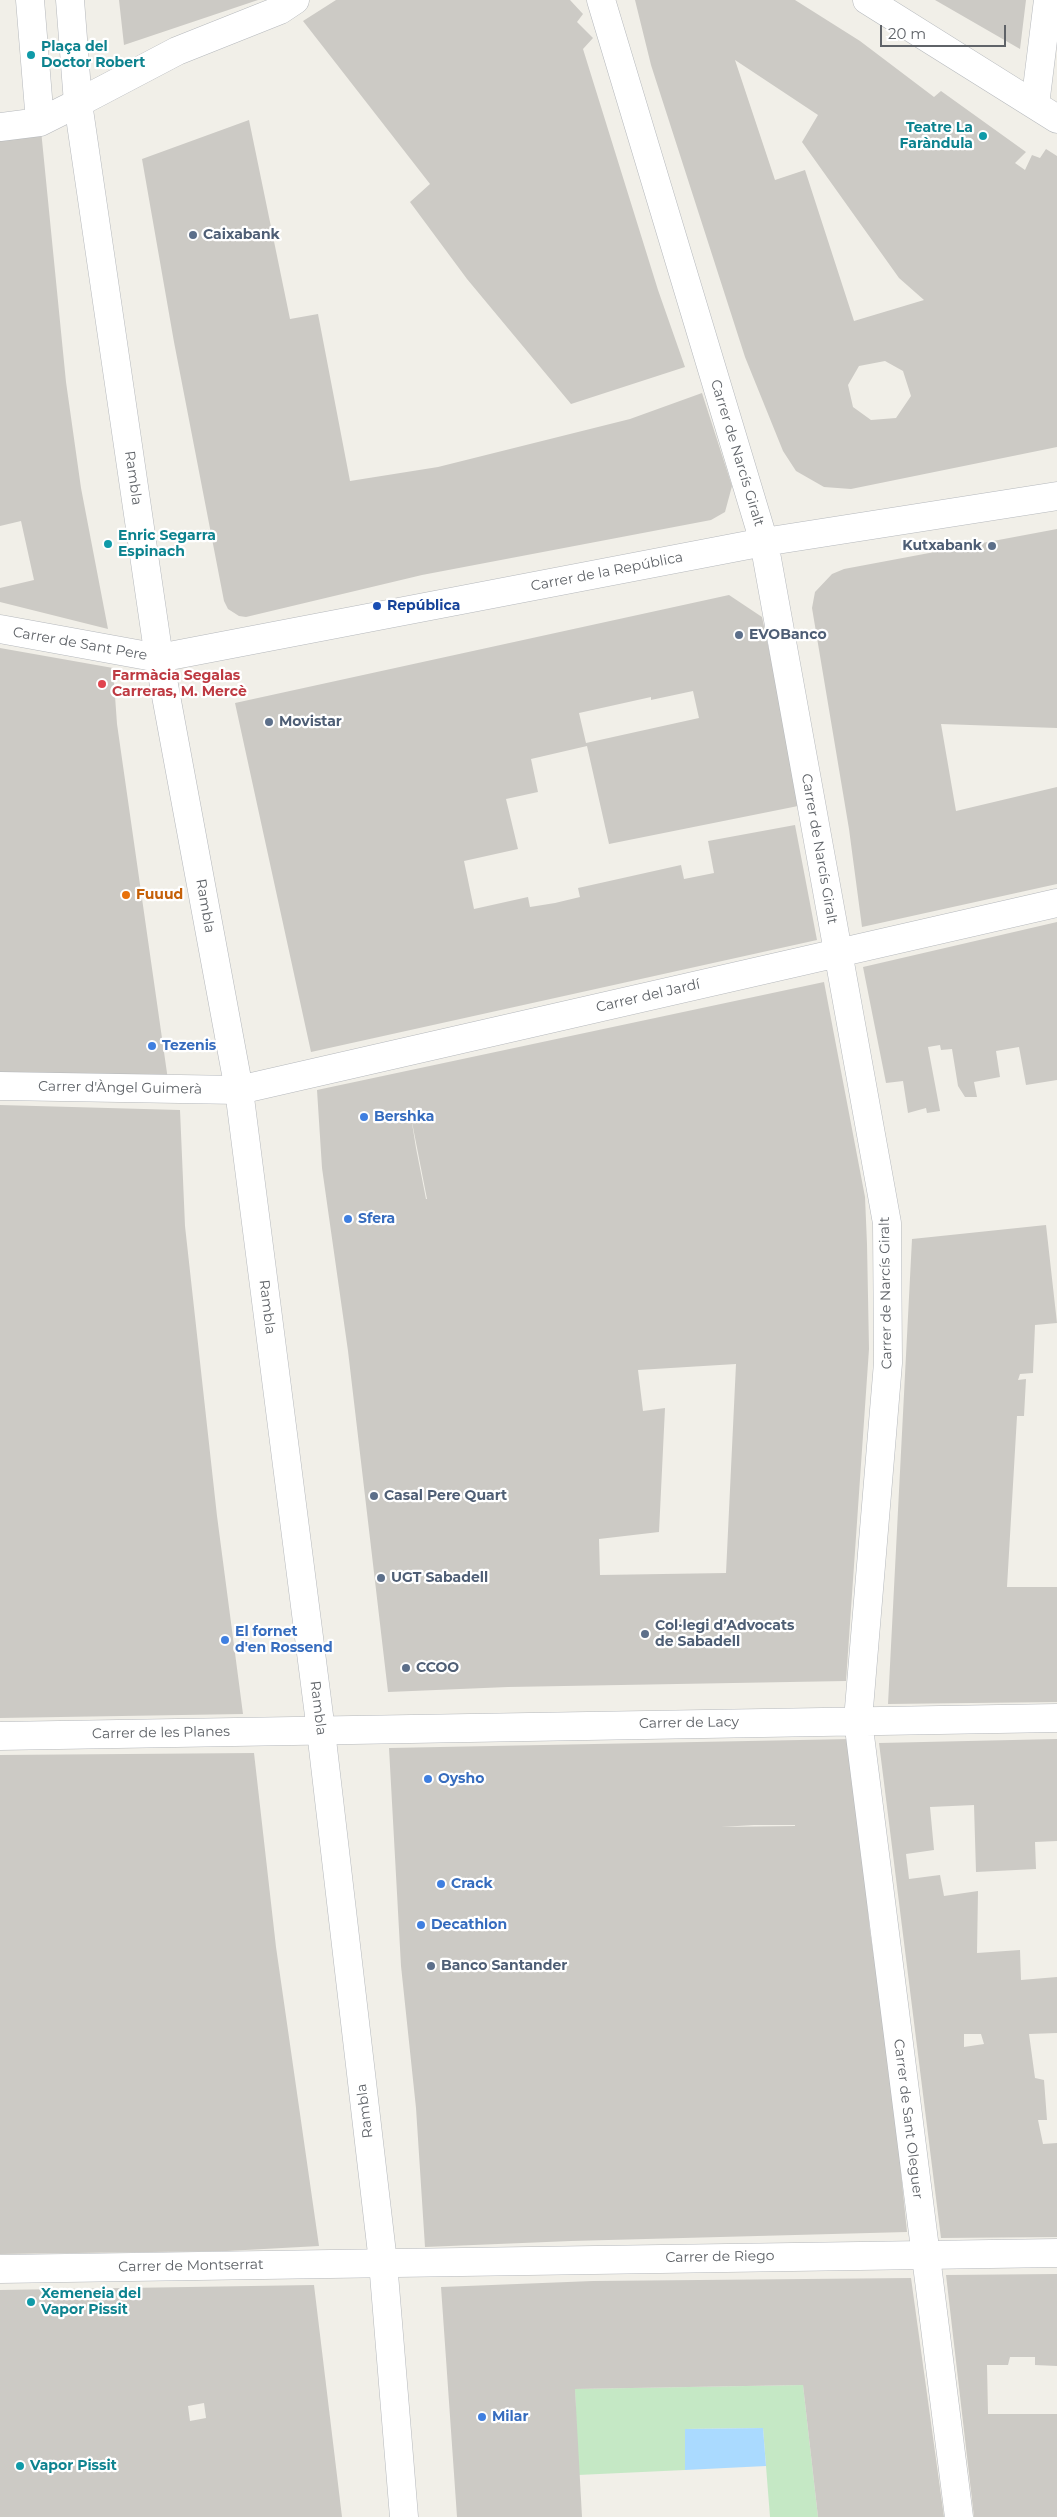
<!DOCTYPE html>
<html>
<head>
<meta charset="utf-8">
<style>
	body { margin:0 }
	#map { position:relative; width:1057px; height:2517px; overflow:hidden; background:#f1efe8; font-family:Montserrat,sans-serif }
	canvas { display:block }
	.scale { position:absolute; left:880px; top:25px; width:126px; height:22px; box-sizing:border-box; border:2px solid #5f6368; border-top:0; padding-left:6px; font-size:15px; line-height:18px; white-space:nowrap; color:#5f6368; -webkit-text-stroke:4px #fff; paint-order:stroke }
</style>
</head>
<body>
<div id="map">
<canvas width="1057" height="2517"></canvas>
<div class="scale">20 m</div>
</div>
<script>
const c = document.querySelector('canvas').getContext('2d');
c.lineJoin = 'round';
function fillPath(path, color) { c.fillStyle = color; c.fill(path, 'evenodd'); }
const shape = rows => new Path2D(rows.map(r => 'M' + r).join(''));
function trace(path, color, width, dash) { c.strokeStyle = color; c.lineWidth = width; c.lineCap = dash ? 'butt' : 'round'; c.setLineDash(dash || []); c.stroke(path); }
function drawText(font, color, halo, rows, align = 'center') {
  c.font = font + ' Montserrat,sans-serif'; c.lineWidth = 4.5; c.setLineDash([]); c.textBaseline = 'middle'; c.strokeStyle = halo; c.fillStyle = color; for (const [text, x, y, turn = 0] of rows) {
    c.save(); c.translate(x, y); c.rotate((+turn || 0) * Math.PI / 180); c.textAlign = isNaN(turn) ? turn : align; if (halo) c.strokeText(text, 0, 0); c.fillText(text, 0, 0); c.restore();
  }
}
fillPath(shape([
	[803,2385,818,2517,770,2517,763,2428,685,2429,685,2470,578,2475,575,2389]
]), '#c5e8c5');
fillPath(shape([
	[763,2428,766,2466,685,2470,685,2429]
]), '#aadaff');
fillPath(shape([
	[119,0,258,0,124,45],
	[336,0,570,0,583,14,577,22,593,38,583,49,658,290,685,367,571,404,467,279,410,202,430,184,303,21],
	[635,0,795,0,860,41,934,97,941,91,1026,152,1015,163,1025,170,1032,155,1040,158,1046,149,1057,156,1057,447,851,489,824,487,796,471,783,451,745,357,651,65],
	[735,60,818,115,802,142,899,278,924,300,854,321,805,170,775,180],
	[885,361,903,371,911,396,896,418,871,420,853,407,848,385,859,366],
	[935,0,1026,0,1020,49],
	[249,120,290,319,318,314,350,481,438,467,630,419,702,393,732,486,725,512,711,520,422,575,246,617,239,616,228,609,224,601,174,342,142,159],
	[41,130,66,382,81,488,108,629,0,602,0,588,34,580,21,521,0,526,0,135],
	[1057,529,1057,728,941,724,956,811,1057,787,1057,884,862,927,849,829,812,608,815,592,832,574,844,569],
	[729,595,762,617,780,701,798,806,609,844,587,746,531,759,538,792,506,799,518,849,464,861,474,909,528,897,530,907,555,903,580,897,578,888,681,865,684,879,714,873,708,841,795,825,817,940,311,1052,235,703],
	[693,691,699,718,586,743,579,713,651,697,651,700],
	[0,648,113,668,117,724,168,1080,0,1072],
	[1057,922,1057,1080,1026,1085,1019,1047,996,1051,1000,1077,974,1082,977,1097,965,1097,958,1086,952,1049,941,1050,940,1045,928,1047,940,1111,927,1113,926,1108,908,1113,903,1081,886,1083,863,967],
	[824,982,865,1197,867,1244,869,1349,846,1681,508,1687,388,1692,348,1351,322,1168,317,1090],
	[411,1117,427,1199,426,1199,416,1148],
	[736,1364,726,1573,600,1575,599,1539,659,1532,665,1408,643,1411,638,1370],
	[0,1105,180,1110,185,1226,217,1516,243,1714,0,1718],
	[1046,1225,1057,1323,1035,1325,1033,1373,1020,1374,1018,1380,1026,1379,1024,1416,1017,1416,1007,1587,1057,1587,1057,1702,888,1704,912,1239],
	[851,1739,870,1931,890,2063,907,2232,571,2241,425,2247,416,2108,401,1966,389,1748],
	[754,1825,795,1825,795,1826,721,1827],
	[1057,1739,1057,1841,1035,1842,1036,1869,976,1872,974,1805,930,1807,934,1850,906,1854,909,1879,940,1875,944,1896,978,1891,977,1953,1020,1950,1021,1980,1057,1977,1057,2033,1029,2034,1035,2078,1044,2080,1047,2120,1038,2120,1043,2144,1057,2143,1057,2237,941,2238,879,1743],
	[964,2034,981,2034,984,2044,964,2047],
	[254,1753,276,1947,319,2246,227,2251,0,2254,0,1755],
	[1057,2274,1057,2366,1035,2365,1035,2357,1010,2357,1008,2365,987,2365,988,2414,1057,2414,1057,2517,974,2517,946,2275],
	[911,2278,944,2517,818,2517,803,2385,575,2389,582,2517,457,2517,441,2287,593,2281],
	[314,2285,342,2517,0,2517,0,2290],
	[204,2403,206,2418,190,2421,188,2406]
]), '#cccac5');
const pedestrian = shape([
	[30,0,40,122],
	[0,127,40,122,78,103],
	[0,629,159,658]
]);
const minor = shape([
	[70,0,78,103,177,51,280,10,295,0],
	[601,0,764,542,887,1223,888,1363,858,1720,959,2517],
	[867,0,1057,119],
	[1035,105,1048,0],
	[159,658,764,542,1057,496],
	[0,1086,239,1090,1057,903],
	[0,1736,1057,1718],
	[0,2269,1057,2253]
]);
const tertiary = shape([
	[78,103,159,658,239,1090,321,1731,383,2262,404,2517]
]);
trace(pedestrian, '#b5b8bc', 29);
trace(minor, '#b5b8bc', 29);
trace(tertiary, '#b5b8bc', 29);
trace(pedestrian, '#fff', 28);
trace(minor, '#fff', 28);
trace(tertiary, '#fff', 28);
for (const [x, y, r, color] of [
	[31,55,5,"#0f9aa8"],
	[983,136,5,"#0f9aa8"],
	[193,235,5,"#5c6f8a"],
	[108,544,5,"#0f9aa8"],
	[992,546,5,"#5c6f8a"],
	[377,606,5,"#1a4fb4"],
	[739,635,5,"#5c6f8a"],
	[102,684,5,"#e0444e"],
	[269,722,5,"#5c6f8a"],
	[126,895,5,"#e8710a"],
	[152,1046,5,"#3f7fe0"],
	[364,1117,5,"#3f7fe0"],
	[348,1219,5,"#3f7fe0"],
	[374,1496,5,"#5c6f8a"],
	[381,1578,5,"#5c6f8a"],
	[645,1634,5,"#5c6f8a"],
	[225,1640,5,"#3f7fe0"],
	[406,1668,5,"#5c6f8a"],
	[428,1779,5,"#3f7fe0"],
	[441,1884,5,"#3f7fe0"],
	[421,1925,5,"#3f7fe0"],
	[431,1966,5,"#5c6f8a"],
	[31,2302,5,"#0f9aa8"],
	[482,2417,5,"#3f7fe0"],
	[20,2466,5,"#0f9aa8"]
]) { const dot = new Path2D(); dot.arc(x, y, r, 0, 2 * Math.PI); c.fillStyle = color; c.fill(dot); trace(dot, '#fff', 2); }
drawText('bold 14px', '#0d838f', '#fff', [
	["Plaça del",41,47],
	["Doctor Robert",41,63],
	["Teatre La",973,128,"right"],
	["Faràndula",973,144,"right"],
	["Enric Segarra",118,536],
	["Espinach",118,552],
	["Xemeneia del",41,2294],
	["Vapor Pissit",41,2310],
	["Vapor Pissit",30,2466]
], 'left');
drawText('bold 14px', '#4e5e75', '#fff', [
	["Caixabank",203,235],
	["Kutxabank",982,546,"right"],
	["EVOBanco",749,635],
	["Movistar",279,722],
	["Casal Pere Quart",384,1496],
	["UGT Sabadell",391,1578],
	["Col·legi d’Advocats",655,1626],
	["de Sabadell",655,1642],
	["CCOO",416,1668],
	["Banco Santander",441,1966]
], 'left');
drawText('14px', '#5f6368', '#fff', [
	["Carrer de Narcís Giralt",737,453,73],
	["Rambla",133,478,82],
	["Carrer de la República",607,572,-11],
	["Carrer de Sant Pere",80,644,10],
	["Carrer de Narcís Giralt",819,849,80],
	["Rambla",205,906,80],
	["Carrer del Jardí",648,996,-13],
	["Carrer d'Àngel Guimerà",120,1088,1],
	["Carrer de Narcís Giralt",886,1293,-91],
	["Rambla",267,1307,83],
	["Rambla",318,1708,83],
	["Carrer de Lacy",689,1723,-1],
	["Carrer de les Planes",161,1733,-1],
	["Rambla",365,2111,-97],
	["Carrer de Sant Oleguer",908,2119,83],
	["Carrer de Riego",720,2257,-1],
	["Carrer de Montserrat",191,2266,-1]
]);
drawText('bold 14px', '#164399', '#fff', [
	["República",387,606]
], 'left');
drawText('bold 14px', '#be3a42', '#fff', [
	["Farmàcia Segalas",112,676],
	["Carreras, M. Mercè",112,692]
], 'left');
drawText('bold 14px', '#c56008', '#fff', [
	["Fuuud",136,895]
], 'left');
drawText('bold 14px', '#366cbe', '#fff', [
	["Tezenis",162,1046],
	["Bershka",374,1117],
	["Sfera",358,1219],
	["El fornet",235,1632],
	["d'en Rossend",235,1648],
	["Oysho",438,1779],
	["Crack",451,1884],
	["Decathlon",431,1925],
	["Milar",492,2417]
], 'left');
</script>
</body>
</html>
